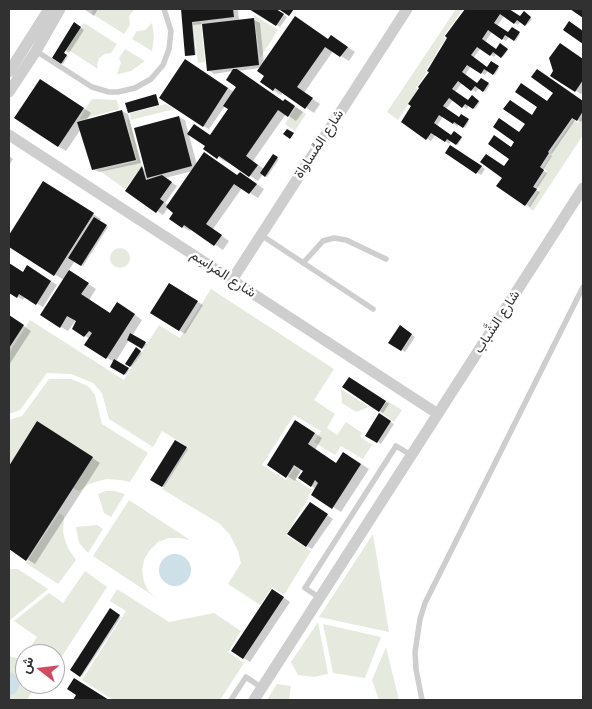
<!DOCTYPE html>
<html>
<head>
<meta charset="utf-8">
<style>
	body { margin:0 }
	#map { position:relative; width:592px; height:709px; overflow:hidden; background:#fff; font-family:"PT Sans",Vazirmatn,sans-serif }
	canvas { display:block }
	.frame { position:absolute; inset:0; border:10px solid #313131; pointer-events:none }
	.north { position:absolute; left:15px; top:644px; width:50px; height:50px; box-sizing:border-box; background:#fff; border:1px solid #adadad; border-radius:50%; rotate:286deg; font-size:14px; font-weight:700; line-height:20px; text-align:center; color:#313131 }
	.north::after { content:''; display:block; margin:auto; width:18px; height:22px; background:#d24a5d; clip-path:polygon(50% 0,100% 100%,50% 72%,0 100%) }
</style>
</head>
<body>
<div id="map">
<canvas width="592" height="709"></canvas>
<div class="frame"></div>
<div class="north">ش</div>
</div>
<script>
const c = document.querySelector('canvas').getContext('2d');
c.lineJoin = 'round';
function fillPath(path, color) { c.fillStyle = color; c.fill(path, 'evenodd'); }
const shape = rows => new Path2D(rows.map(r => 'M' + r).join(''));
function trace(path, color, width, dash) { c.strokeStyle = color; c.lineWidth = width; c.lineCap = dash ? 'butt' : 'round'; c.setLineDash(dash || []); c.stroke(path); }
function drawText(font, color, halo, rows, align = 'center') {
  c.font = font + ' "PT Sans",Vazirmatn,sans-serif'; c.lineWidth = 5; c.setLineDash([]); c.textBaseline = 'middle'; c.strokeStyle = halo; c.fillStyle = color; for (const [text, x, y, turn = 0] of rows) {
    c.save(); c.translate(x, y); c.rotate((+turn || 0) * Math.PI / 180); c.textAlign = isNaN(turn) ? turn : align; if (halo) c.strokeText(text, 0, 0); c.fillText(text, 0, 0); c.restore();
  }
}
fillPath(shape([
	[94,9,135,9,129,16,130,25,124,34,91,13],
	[456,9,463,9,443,37,446,39,435,54,436,56,425,71,427,72,416,88,418,89,398,120,387,112],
	[254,15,278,30,260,58],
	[201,22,205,62,198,63,193,23],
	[84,23,117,44,111,53,105,54,99,58,97,65,98,69,67,49],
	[152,23,154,37,152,51,132,39,137,31,145,30],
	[125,49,145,61,131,71,119,74,117,74,121,63,119,58],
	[94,99,117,100,119,109,79,120,91,100],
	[166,104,174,109,131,120,130,113],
	[296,107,306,114,295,131,285,124],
	[583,114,583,135,533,211,528,207,540,189,537,186,547,171,543,168,552,154,551,152,573,120,578,123],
	[129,119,142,166,125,189,100,171,137,161,127,120],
	'110 258a10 10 0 1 1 20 0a10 10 0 1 1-20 0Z',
	[211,289,334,369,314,400,335,414,327,428,337,435,346,422,362,433,360,437,372,445,363,459,341,446,335,455,314,442,321,431,294,415,262,465,286,480,295,468,300,472,295,479,312,490,308,496,309,497,286,535,311,551,284,595,272,587,260,605,228,584,241,563,238,551,230,535,220,524,162,489,188,447,162,431,153,447,109,419,102,393,93,383,71,374,47,373,20,410,9,414,9,353,30,320,124,380,159,325,180,338],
	[49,379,71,379,88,386,95,395,102,424,148,453,130,482,121,480,106,479,89,484,79,491,73,488,37,421,9,466,9,420,22,416],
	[341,389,369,407,356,412,342,403],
	[387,401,402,410,394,422,380,412],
	[106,491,115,491,125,494,111,517,104,513,98,494],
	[129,500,190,540,179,538,169,538,158,542,150,550,144,560,142,571,144,582,149,592,158,599,93,556],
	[59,513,64,516,63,532,65,540,68,548,76,560,58,584,26,563],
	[97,525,103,529,88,553,79,543,76,527],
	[373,534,389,632,319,617],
	[9,569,18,569,48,589,9,621],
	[85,571,107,587,55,667,55,654,36,654,29,649,37,637,14,621,49,593,63,603],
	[117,589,169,622,214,613,241,631,228,652,244,663,220,700,113,700,82,680,126,611,110,601],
	[318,622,328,674,314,677,298,675,291,662],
	[323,624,381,637,365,678,333,673],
	[386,647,399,700,379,700,372,680],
	[9,656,20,659,25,664,25,684,33,684,32,691,27,700,9,700],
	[277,684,291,686,289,700,267,700]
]), '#e5e9de');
fillPath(shape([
	'159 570a16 16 0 1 1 32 0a16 16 0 1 1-32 0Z',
	[9,671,18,677,20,685,16,693,9,696]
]), '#cddfe7');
fillPath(shape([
	[84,9,98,9,94,16],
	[182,9,238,9,239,21,254,20,260,23,264,63,329,40,339,41,355,52,349,61,333,51,304,93,320,104,314,113,283,92,281,95,273,90,266,76,260,68,238,71,284,102,293,105,303,112,296,121,286,114,253,161,264,169,273,156,279,159,267,177,263,174,258,181,227,160,226,162,205,149,207,146,195,125,211,136,230,109,225,106,209,129,203,126,191,64,234,92,237,87,233,71,214,74,208,70,203,24,193,25,196,55,187,56],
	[251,9,274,9,287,17,280,27],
	[466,9,509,9,520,18,524,13,532,19,527,25,521,21,518,25,504,16,497,26,508,34,512,28,520,34,516,41,509,37,506,41,492,32,485,42,497,50,500,45,508,50,503,57,497,53,494,57,481,48,473,58,487,68,491,63,499,68,495,75,488,71,485,75,471,66,465,75,478,85,482,79,490,85,485,92,479,88,476,92,462,83,455,92,469,102,472,97,480,102,475,109,469,105,467,109,453,100,446,109,459,118,461,115,469,121,465,128,459,124,457,126,443,116,437,126,452,136,454,133,462,138,458,145,451,141,449,144,436,134,431,141,402,122,449,38,447,36],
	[74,23,84,30,69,53,59,47],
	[566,48,583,60,583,92,581,94,576,91],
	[59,50,68,56,63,64,54,58],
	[541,72,583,102,583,119,581,122,576,119,551,155,552,156,543,170,547,173,536,190,540,192,530,207,498,185,503,177,505,168,511,159,511,148,520,134,532,116,548,102,555,92],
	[49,85,91,113,86,121,122,111,128,114,141,163,99,172,93,169,81,129,66,151,58,146],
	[179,117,185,120,197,165,248,178,264,189,258,198,242,188,213,229,229,241,223,250,192,229,190,231,182,227,175,213,168,208,163,215,127,191,142,168,146,170],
	[193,171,169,205,165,203,177,186,165,178],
	[451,147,485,169,481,175,447,153],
	[9,156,13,159,9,166],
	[43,183,101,219,99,222,108,227,83,266,75,261,68,271,96,289,89,300,111,314,125,308,142,320,132,336,147,344,144,348,129,340,116,361,129,370,126,375,112,366,114,362,86,345,90,339,73,328,78,321,76,320,68,331,61,327,64,280,9,246,9,238],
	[9,264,24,273,28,267,57,285,43,307,25,297,23,300,9,291],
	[170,285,203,305,185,334,152,313],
	[9,316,31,331,9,365],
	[400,327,415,337,405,352,390,342],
	[136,349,142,353,132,367,127,364],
	[349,378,389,404,383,413,343,387],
	[380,415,394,424,381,444,367,435],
	[38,423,100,463,35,564,9,548,9,468],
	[304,426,322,438,315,450,337,464,352,458,369,469,341,512,313,494,316,489,300,478,304,471,302,469,295,481,287,476],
	[176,441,188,449,164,487,152,480],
	[316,507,333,519,312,549,307,546],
	[279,594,290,602,250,662,233,651],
	[110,610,121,617,82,676,71,670]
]), '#0003');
fillPath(shape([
	[181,9,233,9,234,17,192,22,195,55,185,56],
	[249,9,276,9,284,14,276,26],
	[281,9,294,9,289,16,280,10],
	[465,9,509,9,520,16,524,11,531,17,525,26,517,20,514,24,500,14,494,23,508,32,512,27,520,32,514,41,505,35,502,40,488,30,482,39,496,49,500,43,508,49,501,58,493,52,490,56,477,47,471,55,487,67,491,61,499,66,493,75,484,69,481,74,467,65,462,72,477,83,481,78,489,83,483,92,475,86,471,91,458,81,452,89,468,100,472,95,479,101,473,109,465,104,462,108,449,98,443,106,459,117,461,114,469,119,463,128,454,122,453,124,439,115,434,123,451,135,454,131,462,137,456,145,447,139,445,142,431,133,426,140,401,122,411,106,408,104,419,88,418,87,429,72,427,71,447,38,445,36],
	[570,9,583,9,583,18],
	[295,16,328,39,331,35,348,47,340,57,325,47,297,87,313,98,305,109,275,88,273,91,260,82,264,76,257,71],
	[254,18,259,65,207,71,202,24],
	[569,21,583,31,583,44,563,30],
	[74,22,81,27,64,53,67,55,61,64,52,58],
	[560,43,583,59,583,80,575,92,550,76,553,71,549,58],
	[185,59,228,88,203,127,159,98],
	[233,69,237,69,283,101,285,99,295,106,288,117,278,110,246,156,258,165,249,177,219,156,217,159,203,149,205,146,187,134,194,124,210,135,228,109,223,106,236,87,226,80],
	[537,69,583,101,583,111,577,121,572,118,548,152,549,153,540,167,544,170,533,187,537,189,525,206,496,186,502,178,480,162,486,154,504,166,509,159,488,144,494,135,511,147,514,142,493,127,499,118,519,132,525,124,503,109,510,100,532,115,537,107,515,92,521,83,547,101,553,93,531,77],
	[40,79,84,108,58,147,14,118],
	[156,94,159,105,128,113,125,103],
	[122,110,136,160,92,170,77,122],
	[179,116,192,166,147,178,134,128],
	[287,129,294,133,290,139,283,134],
	[450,145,482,166,476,174,445,153],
	[204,152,237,175,240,172,257,184,249,194,234,184,206,224,222,235,214,246,184,225,182,228,169,219,173,213,166,207],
	[273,154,278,157,265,177,260,173],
	[142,166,146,180,162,175,172,182,160,199,164,202,156,213,125,191],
	[43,181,94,213,54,276,9,247,9,235],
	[94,217,107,225,81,266,68,258],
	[9,263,23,272,27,265,51,281,36,305,19,294,17,298,9,293],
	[69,270,89,283,81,294,110,313,117,302,135,314,106,359,84,345,92,333,89,331,84,337,72,329,76,321,67,316,60,328,40,315],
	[169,283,198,301,179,331,150,313],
	[9,315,24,325,9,348],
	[400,325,412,334,401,351,388,343],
	[130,333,146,342,142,349,127,340],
	[136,347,141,351,130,367,125,364],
	[114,359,129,368,124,375,110,367],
	[349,377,386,401,379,412,342,387],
	[379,413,391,421,377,443,365,436],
	[295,420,315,433,308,444,336,463,343,452,361,464,332,509,311,495,318,483,315,480,311,487,298,478,303,471,294,465,286,478,267,465],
	[37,421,93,457,26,561,9,549,9,466],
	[175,440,187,447,162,487,150,480],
	[310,502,328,514,306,547,287,534],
	[272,589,284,597,243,659,231,651],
	[110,608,120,615,80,677,70,670],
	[74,678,109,700,73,700,76,695,67,689]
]), '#181818');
trace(shape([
	[36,51,92,87,109,92,118,92,135,88,151,79,163,65,169,49,171,31,164,9],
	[261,235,373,309],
	[303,263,323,241,334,238,346,240,386,259],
	[320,598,305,588,396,446,411,455],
	[231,700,246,677,262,688],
	[422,700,416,669,415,652,420,619,425,603,583,287]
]), '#cecece', 5.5);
trace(shape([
	[9,72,49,9],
	[9,92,36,51,60,9],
	[9,135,438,414],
	[232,280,407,9],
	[254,700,583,188]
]), '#cecece', 11);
drawText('14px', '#313131', '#fff', [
	["شارع المُساواة",319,144,-57],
	["شارع المَراسِم",223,274,33],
	["شارع الشَّباب",497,322,-57]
]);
</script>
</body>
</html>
